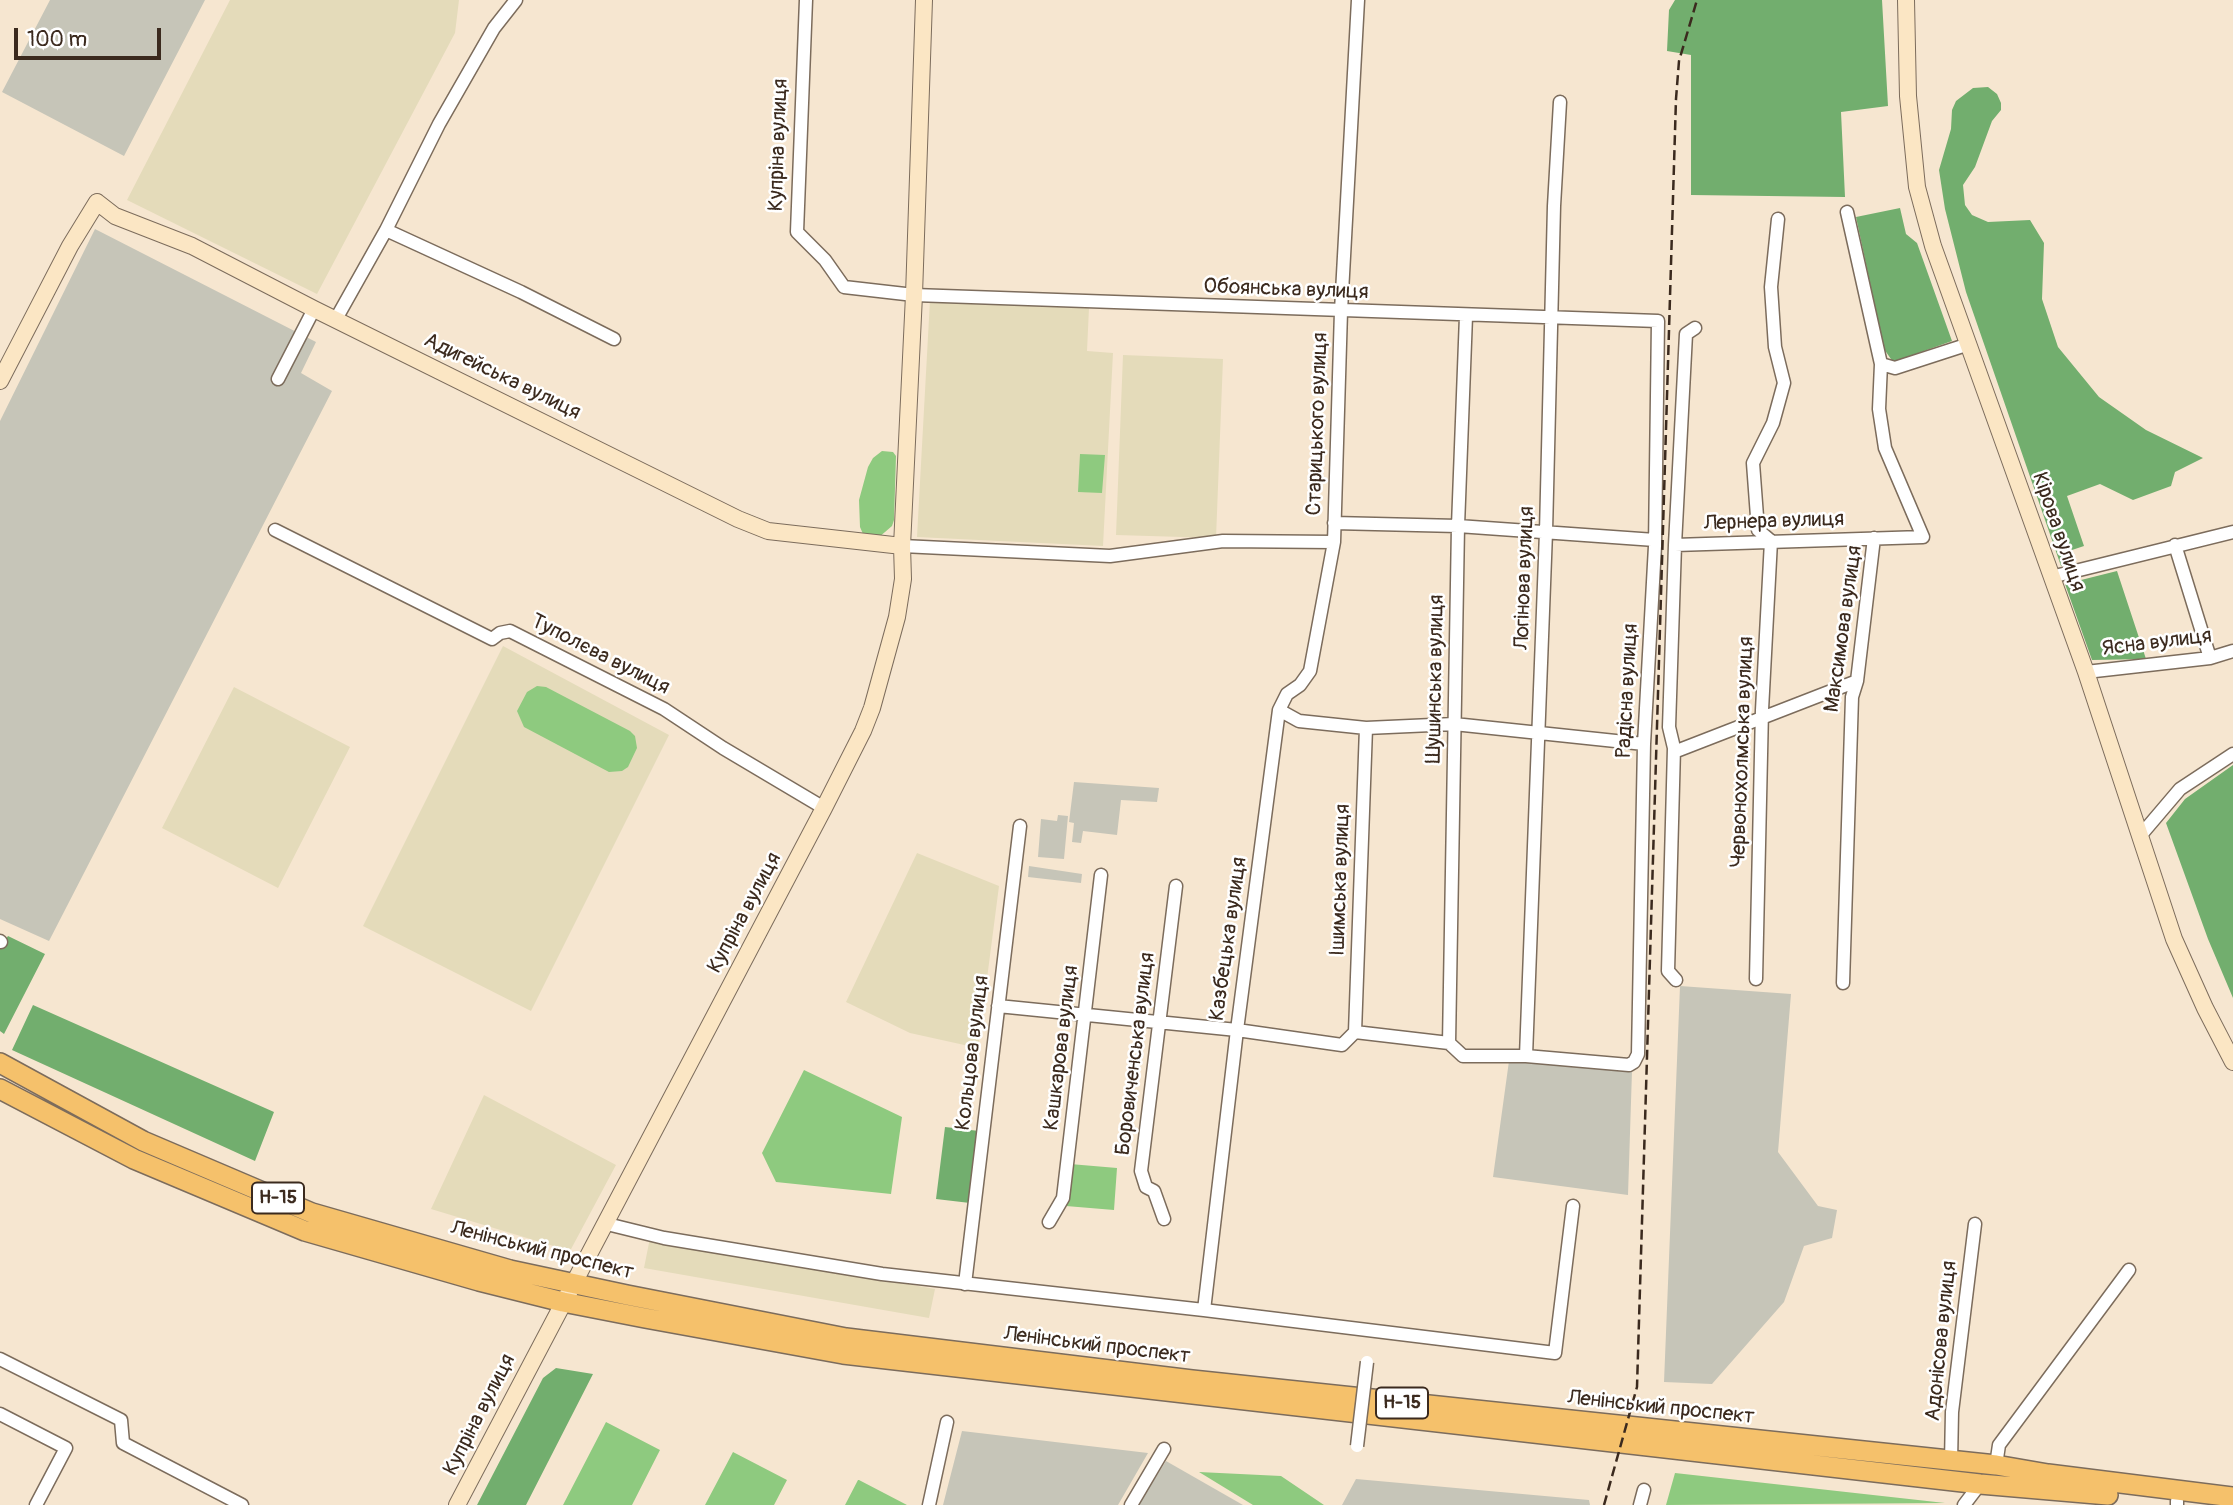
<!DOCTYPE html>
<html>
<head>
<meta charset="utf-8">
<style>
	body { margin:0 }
	#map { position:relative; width:2233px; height:1505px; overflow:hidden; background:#f6e6d0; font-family:Pangolin,sans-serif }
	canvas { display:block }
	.scale { position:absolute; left:14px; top:28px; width:147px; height:32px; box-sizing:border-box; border:4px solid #3b2a1e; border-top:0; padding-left:9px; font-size:21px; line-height:24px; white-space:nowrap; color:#3b2a1e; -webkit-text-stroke:5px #fff; paint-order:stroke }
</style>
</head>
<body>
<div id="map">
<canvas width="2233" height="1505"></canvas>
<div class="scale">100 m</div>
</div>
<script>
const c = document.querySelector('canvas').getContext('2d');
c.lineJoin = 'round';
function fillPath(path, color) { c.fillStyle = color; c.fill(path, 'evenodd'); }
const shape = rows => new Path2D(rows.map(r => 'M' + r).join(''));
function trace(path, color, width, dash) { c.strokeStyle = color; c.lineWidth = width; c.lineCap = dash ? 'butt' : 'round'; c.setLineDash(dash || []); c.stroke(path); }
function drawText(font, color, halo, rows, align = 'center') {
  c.font = font + ' Pangolin,sans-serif'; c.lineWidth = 5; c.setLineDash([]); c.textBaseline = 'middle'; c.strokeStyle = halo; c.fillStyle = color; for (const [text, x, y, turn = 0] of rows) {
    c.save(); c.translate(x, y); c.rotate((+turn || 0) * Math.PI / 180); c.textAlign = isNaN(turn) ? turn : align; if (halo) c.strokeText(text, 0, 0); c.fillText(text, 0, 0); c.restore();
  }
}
fillPath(shape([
	[230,0,459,0,455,33,317,294,127,200],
	[930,300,1089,308,1087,351,1113,353,1103,546,917,537],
	[1123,355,1223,359,1216,538,1116,535],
	[503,646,669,735,531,1011,363,926],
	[234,687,350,747,278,888,162,828],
	[917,853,999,886,978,1048,910,1033,846,1002],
	[484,1095,616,1165,570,1251,431,1209],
	[650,1238,935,1289,929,1318,644,1268]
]), '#e4dbba');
fillPath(shape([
	[50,0,205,0,124,156,2,92],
	[95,229,316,342,301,373,332,391,49,941,0,919,0,421],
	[1074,782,1159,788,1157,802,1121,800,1117,835,1083,831,1081,843,1072,842,1074,823,1069,822],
	[1058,815,1068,816,1064,859,1038,857,1041,819,1057,821],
	[1029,866,1082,874,1081,883,1028,877],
	[1680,986,1791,994,1778,1152,1818,1206,1837,1210,1832,1238,1804,1246,1784,1302,1712,1384,1664,1382],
	[1509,1061,1632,1071,1628,1195,1493,1177],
	[962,1431,1148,1453,1118,1505,943,1505],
	[1166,1461,1243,1505,1138,1505],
	[1356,1479,1589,1500,1590,1505,1342,1505]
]), '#c6c5b8');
fillPath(shape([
	[882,451,893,452,896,456,894,520,892,526,878,538,863,534,860,527,859,500,868,467,873,458],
	[1080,454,1105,455,1102,493,1078,492],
	[537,686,546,687,630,731,635,736,637,748,628,767,622,771,609,772,524,727,517,711,527,692],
	[804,1070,902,1117,891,1194,776,1182,762,1153],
	[1070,1164,1117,1168,1114,1210,1066,1206],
	[606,1422,660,1450,632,1505,563,1505],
	[733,1452,787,1480,774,1505,705,1505],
	[1199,1472,1281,1476,1324,1505,1253,1505],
	[1675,1473,1945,1503,1666,1505],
	[858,1480,859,1480,907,1505,845,1505]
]), '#8eca7f');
fillPath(shape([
	[1675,0,1882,0,1888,106,1841,112,1845,197,1691,195,1691,55,1667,51,1669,10],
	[1988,87,1997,94,2001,103,2001,110,1992,121,1975,167,1963,185,1965,205,1972,215,1988,222,2030,220,2044,243,2042,299,2058,347,2099,397,2146,430,2203,458,2175,472,2171,486,2133,500,2100,484,2067,496,2084,546,2069,551,2071,561,2061,566,1966,292,1945,209,1939,170,1951,129,1952,110,1956,101,1973,88],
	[1900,208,1906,234,1917,243,1952,341,1893,362,1884,349,1856,217],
	[2117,571,2146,659,2092,660,2065,584],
	[2233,765,2233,998,2208,939,2166,823,2185,799],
	[8,936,45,954,4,1034,0,1031,0,947],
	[33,1005,274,1112,255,1161,12,1050],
	[945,1127,979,1131,970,1203,936,1199],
	[556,1368,593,1374,526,1505,477,1505,543,1378]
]), '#72ae6e');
const street = shape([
	[806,0,797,232,825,260,844,287,914,295,1658,321,1655,546,1644,744,1638,1054,1634,1062,1629,1065,1526,1056,1463,1056,1449,1043,1355,1032,1342,1045,1237,1030,998,1006],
	[386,230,521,292,614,339],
	[336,319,386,230,439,124,494,28,516,0],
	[1881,364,1895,368,1969,344],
	[278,379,314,309],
	[1334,523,1458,526,1655,540,1655,545],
	[275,530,492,639,500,633,510,631,664,709,723,748,824,808],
	[1675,545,1923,537,1885,448,1879,409,1881,364,1847,212],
	[2175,545,2210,658],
	[902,546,1110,556,1223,541,1334,542],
	[2051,577,2233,532],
	[2086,672,2210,658,2233,651],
	[1279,710,1299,721,1366,728,1454,724,1644,744],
	[1674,752,1857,681],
	[2140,836,2180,789,2233,754],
	[0,941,1,942],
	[1756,979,1762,710,1771,541,1758,530,1753,463,1773,423,1784,383,1775,347,1771,287,1778,219],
	[1676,980,1668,971,1674,748,1669,727,1675,545,1686,334,1695,328],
	[1843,983,1852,697,1857,681,1874,538],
	[1355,1032,1366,728],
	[1449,1043,1458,526,1466,316],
	[1526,1056,1546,532,1554,206,1560,102],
	[1164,1219,1154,1191,1146,1187,1141,1171,1176,886],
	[1049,1222,1063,1198,1101,875],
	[607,1224,664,1238,882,1274,1204,1310,1555,1353,1573,1206],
	[965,1284,1020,826],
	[1204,1310,1237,1030,1279,710,1287,694,1300,685,1310,671,1334,542,1341,311,1358,0],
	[0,1359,121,1420,123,1443,242,1505],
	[0,1414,66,1448,36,1505],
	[1951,1462,1952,1412,1975,1224],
	[1996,1465,1999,1445,2129,1270],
	[2177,1501,2177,1505],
	[929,1505,947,1422],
	[1131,1505,1164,1449],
	[1640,1505,1644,1490],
	[1964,1505,1980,1484]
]);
const secondary = shape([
	[1906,0,1908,96,1917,187,1933,246,2086,672,2174,939,2205,1008,2233,1062],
	[0,381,70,246,97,202,115,216,192,246,314,309,738,519,768,531,902,546],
	[457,1505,824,808,863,731,872,708,897,617,903,579,902,546,914,295,924,0]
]);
const primary = shape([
	[0,1063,143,1141,312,1213,510,1270,627,1295,846,1338,1192,1380,1996,1465,2048,1474,2233,1497],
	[0,1089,134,1159,305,1231,479,1281,563,1302,645,1318,843,1354,1980,1484,2108,1495]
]);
trace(street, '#7c6c5c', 15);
trace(secondary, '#7c6c5c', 18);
trace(primary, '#7c6c5c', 22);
trace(street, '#fff', 12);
trace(secondary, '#fbe6c4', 16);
trace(primary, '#f5c16b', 19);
trace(shape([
	[1604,1505,1637,1387,1676,99,1679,61,1697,0]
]), '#3b2a1e', 2.5, [10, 5]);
const streetBridge = shape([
	[1357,1446,1367,1362]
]);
trace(streetBridge, '#7c6c5c', 15, []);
trace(streetBridge, '#fff', 12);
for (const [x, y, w] of [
	[278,1198,52],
	[1402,1403,52]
]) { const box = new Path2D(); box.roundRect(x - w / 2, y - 15.5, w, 31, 5); c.fillStyle = '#fff'; c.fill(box); trace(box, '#3b2a1e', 2); }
drawText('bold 19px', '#3b2a1e', null, [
	["Н-15",278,1198],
	["Н-15",1402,1403]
]);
drawText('21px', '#3b2a1e', '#fff', [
	["Купріна вулиця",779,145,-88],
	["Обоянська вулиця",1286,290,2],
	["Адигейська вулиця",502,377,26],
	["Старицького вулиця",1318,424,-88],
	["Лернера вулиця",1774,522,-2],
	["Кірова вулиця",2058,532,71],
	["Логінова вулиця",1525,578,-88],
	["Максимова вулиця",1844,629,-82],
	["Ясна вулиця",2157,643,-7],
	["Туполєва вулиця",600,655,27],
	["Шушинська вулиця",1436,679,-89],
	["Радісна вулиця",1628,691,-87],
	["Червонохолмська вулиця",1743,752,-88],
	["Ішимська вулиця",1341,880,-88],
	["Купріна вулиця",745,913,-62],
	["Казбецька вулиця",1229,939,-82],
	["Кашкарова вулиця",1062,1048,-83],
	["Кольцова вулиця",973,1053,-83],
	["Боровиченська вулиця",1136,1054,-83],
	["Ленінський проспект",542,1251,14],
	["Адонісова вулиця",1942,1341,-84],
	["Ленінський проспект",1097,1346,7],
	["Ленінський проспект",1661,1408,6],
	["Купріна вулиця",480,1415,-63]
]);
</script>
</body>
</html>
